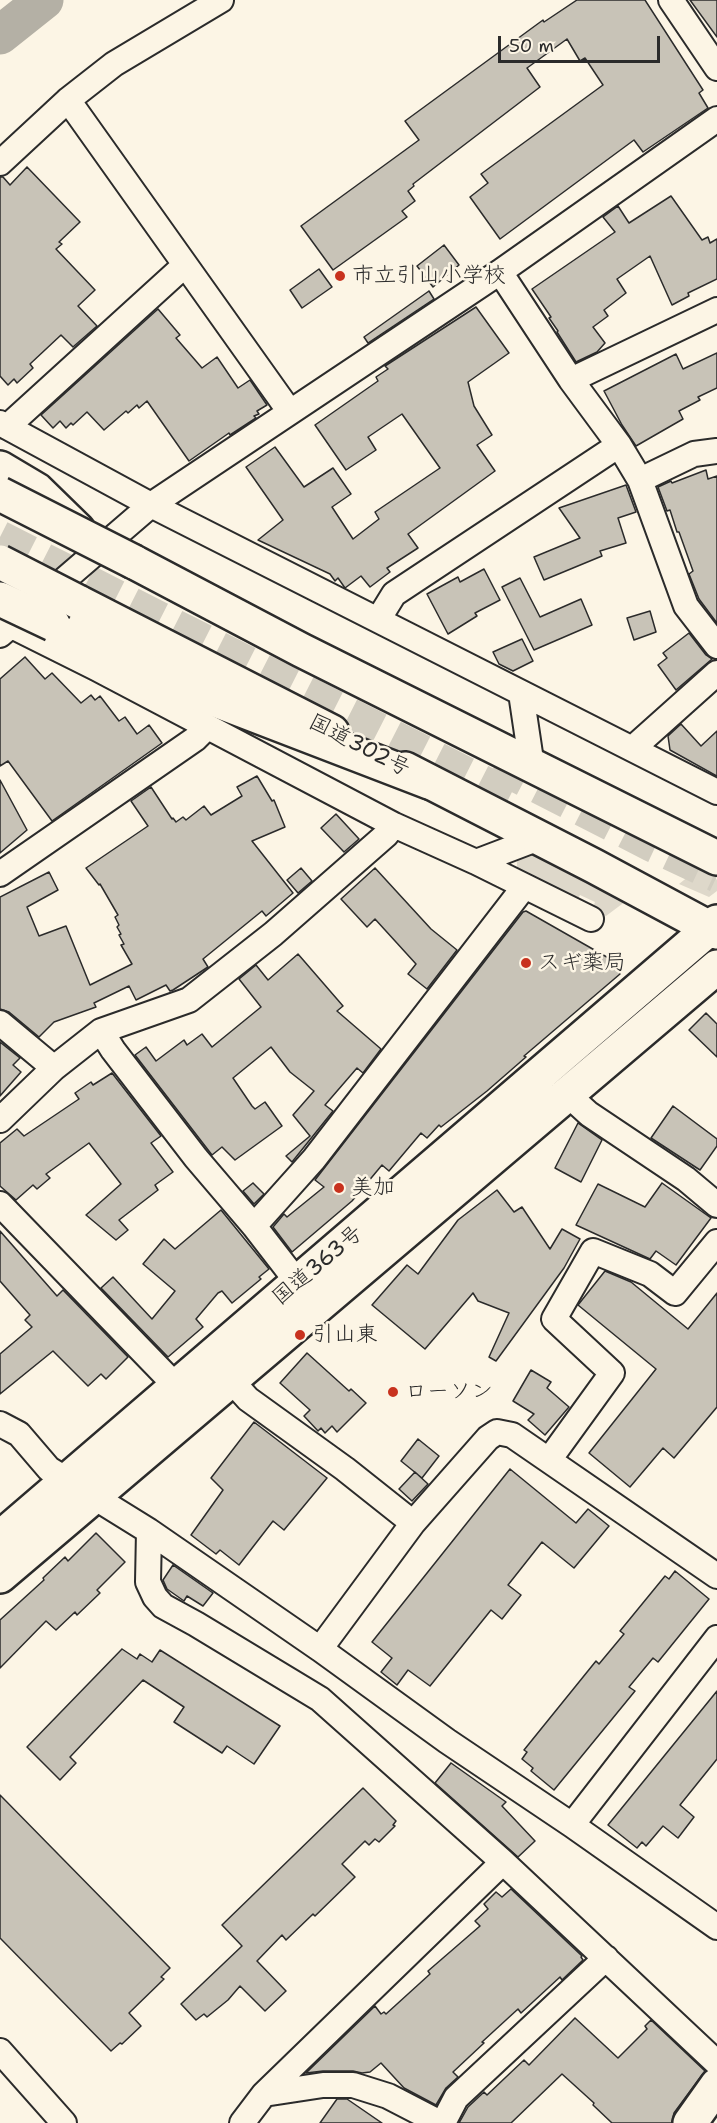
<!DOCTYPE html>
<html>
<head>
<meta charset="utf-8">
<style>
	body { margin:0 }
	#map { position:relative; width:717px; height:2123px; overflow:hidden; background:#fcf5e5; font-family:"Shantell Sans",sans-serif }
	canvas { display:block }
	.scale { position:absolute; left:498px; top:36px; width:162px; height:27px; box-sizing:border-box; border:3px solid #2b2b2b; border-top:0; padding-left:8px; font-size:18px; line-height:21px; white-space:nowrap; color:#2b2b2b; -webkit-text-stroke:4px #fcf5e5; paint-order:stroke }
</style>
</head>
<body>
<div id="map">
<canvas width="717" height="2123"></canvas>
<div class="scale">50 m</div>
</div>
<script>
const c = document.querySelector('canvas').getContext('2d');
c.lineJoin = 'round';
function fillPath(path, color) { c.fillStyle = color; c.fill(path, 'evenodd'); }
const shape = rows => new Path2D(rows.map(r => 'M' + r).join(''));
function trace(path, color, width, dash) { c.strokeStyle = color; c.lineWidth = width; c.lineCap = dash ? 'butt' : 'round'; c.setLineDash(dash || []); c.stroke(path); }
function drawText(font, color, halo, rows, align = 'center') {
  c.font = font + ' "Shantell Sans","Klee One",sans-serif'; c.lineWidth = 5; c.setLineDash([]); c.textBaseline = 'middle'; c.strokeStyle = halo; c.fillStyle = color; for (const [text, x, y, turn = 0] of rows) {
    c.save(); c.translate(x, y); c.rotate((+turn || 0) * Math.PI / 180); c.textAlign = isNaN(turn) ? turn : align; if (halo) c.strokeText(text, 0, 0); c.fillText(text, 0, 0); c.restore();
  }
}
fillPath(shape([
	[527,850,634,895,606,916,592,910,595,902,580,895,576,902,520,872,517,867,517,860],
	[699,868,713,875,717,880,717,891,709,897,679,884]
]), '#ded8ca');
trace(shape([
	[0,35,44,0]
]), '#b4b0a5', 39);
const building = shape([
	[577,0,645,0,703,90,699,93,708,108,643,152,634,140,500,239,470,197,488,183,481,174,603,85,585,58,580,61,567,39,527,68,540,87,413,184,414,186,408,191,415,201,402,211,407,217,333,270,301,226,419,140,405,121,543,20,544,22,577,0],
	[690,0,717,0,717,37,690,0],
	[27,167,80,222,59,242,62,244,56,249,95,290,78,306,97,326,73,347,61,335,30,364,33,368,17,383,14,379,8,385,0,376,0,177,3,177,10,185,27,167],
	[671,196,702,240,708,237,710,243,717,239,717,279,688,293,689,296,672,305,650,256,617,279,626,293,604,310,608,316,593,327,605,343,597,352,576,362,557,332,558,331,549,318,551,317,532,289,615,232,603,217,618,206,629,223,671,196],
	[444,245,459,265,433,287,417,266,444,245],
	[319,269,332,287,302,308,290,290,319,269],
	[429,291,434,299,368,343,364,337,429,291],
	[476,307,509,353,468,382,474,406,492,435,477,445,495,471,408,534,418,548,387,568,390,572,370,587,361,576,345,588,338,578,335,581,330,574,258,540,283,520,246,467,275,447,304,487,333,468,351,494,332,507,353,539,379,519,375,512,440,468,402,414,368,437,376,450,346,470,315,425,378,381,376,377,388,369,385,366,476,307],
	[158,309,180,335,176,338,202,368,217,357,238,388,250,380,267,405,257,411,259,414,254,416,256,418,230,435,229,433,189,461,147,401,139,408,137,405,128,413,126,411,104,430,87,412,73,425,71,423,66,428,60,421,53,428,41,415,158,309],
	[717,353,717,388,698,397,700,400,679,411,683,419,636,446,622,425,604,391,676,354,683,369,717,353],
	[706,470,708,479,717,476,717,623,699,599,689,574,693,571,679,532,677,532,670,510,667,511,658,487,671,481,672,483,706,470],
	[626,485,636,512,618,518,626,543,600,551,602,556,544,580,534,557,580,538,559,508,626,485],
	[484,569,500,600,475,613,477,616,448,634,427,594,458,577,460,582,484,569],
	[520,578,540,617,581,599,592,625,534,650,502,587,520,578],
	[650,611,656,632,634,640,627,618,650,611],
	[689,633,706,655,712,659,676,690,658,665,667,658,663,653,689,633],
	[522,639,533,661,513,671,499,664,493,652,522,639],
	[25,657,45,679,52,673,81,703,91,695,95,700,100,696,119,721,125,717,137,734,149,725,162,743,52,821,8,761,0,766,0,679,25,657],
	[681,724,701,746,717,731,717,776,670,750,668,736,681,724],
	[257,776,272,801,274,800,285,827,252,841,293,893,266,916,262,911,203,959,208,967,173,990,170,991,166,985,136,1000,129,986,94,1003,96,1007,54,1022,39,1037,9,1012,0,1009,0,897,49,872,58,890,27,907,39,936,66,926,90,985,132,964,121,945,124,944,119,935,121,934,117,927,119,925,115,917,118,915,100,884,99,885,86,868,148,826,131,801,151,787,172,819,173,818,176,822,183,817,186,820,204,806,211,815,242,796,237,787,257,776],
	[0,780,27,830,0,853,0,780],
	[336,814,359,839,344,852,321,828,336,814],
	[301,868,312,881,298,893,287,880,301,868],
	[375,868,431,929,457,950,427,989,408,974,416,964,375,919,367,927,341,899,375,868],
	[526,911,619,964,620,974,524,1056,526,1057,487,1091,441,1127,439,1125,427,1138,421,1133,389,1171,382,1165,352,1201,292,1252,273,1227,284,1214,287,1217,324,1187,315,1180,523,912,526,911],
	[298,954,343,1006,337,1011,381,1049,363,1073,357,1068,325,1105,333,1111,292,1162,286,1156,310,1136,293,1115,314,1091,290,1072,271,1047,233,1078,252,1106,255,1109,265,1102,282,1126,235,1160,222,1147,212,1155,135,1055,146,1047,156,1061,184,1040,187,1045,202,1034,212,1047,261,1007,239,979,256,965,268,980,298,954],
	[706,1013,717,1024,717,1057,689,1030,706,1013],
	[0,1042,20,1058,13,1065,21,1072,0,1096,0,1042],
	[112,1073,161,1136,151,1143,173,1172,155,1185,158,1190,119,1220,128,1230,116,1240,86,1215,121,1184,89,1143,46,1174,50,1178,37,1189,33,1185,16,1200,0,1186,0,1143,17,1129,24,1136,79,1099,75,1093,91,1082,93,1085,112,1073],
	[673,1106,717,1139,717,1146,700,1170,651,1138,673,1106],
	[578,1123,602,1140,581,1182,555,1168,578,1123],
	[253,1183,264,1194,254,1204,243,1191,253,1183],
	[662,1183,711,1218,676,1265,656,1251,650,1259,576,1225,598,1184,645,1207,662,1183],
	[497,1190,514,1212,522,1207,550,1249,562,1229,580,1239,564,1268,496,1361,489,1357,509,1313,478,1301,473,1293,425,1349,372,1305,407,1265,418,1274,458,1220,497,1190],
	[221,1210,269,1269,259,1277,261,1279,232,1303,222,1291,218,1293,196,1319,203,1327,168,1357,101,1288,113,1277,152,1319,175,1291,143,1264,164,1239,175,1249,221,1210],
	[0,1231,57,1296,63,1290,128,1357,106,1379,101,1374,88,1386,53,1351,0,1394,0,1354,32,1327,25,1320,30,1315,0,1281,0,1231],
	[605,1271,631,1282,688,1329,717,1293,717,1407,674,1458,663,1448,630,1487,589,1453,656,1369,578,1305,605,1271],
	[307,1353,349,1391,351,1389,366,1403,337,1432,332,1426,325,1433,321,1428,318,1431,304,1416,310,1410,280,1383,307,1353],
	[531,1370,551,1382,547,1388,569,1407,545,1435,528,1420,534,1414,513,1401,531,1370],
	[254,1422,327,1478,284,1530,273,1521,239,1565,220,1550,216,1554,191,1535,223,1490,211,1478,254,1422],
	[418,1439,439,1456,422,1478,401,1461,418,1439],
	[510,1469,576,1523,588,1509,609,1526,574,1568,542,1542,508,1585,521,1595,502,1619,491,1610,430,1686,408,1670,397,1685,381,1672,392,1658,372,1642,510,1469],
	[415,1472,428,1484,412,1501,399,1489,415,1472],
	[96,1533,125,1562,97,1590,100,1593,77,1615,75,1612,56,1630,46,1621,0,1668,0,1620,44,1580,43,1578,65,1557,68,1561,96,1533],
	[173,1565,213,1593,203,1606,187,1596,184,1601,167,1589,163,1580,173,1565],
	[675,1571,709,1599,658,1662,653,1658,629,1687,635,1691,554,1790,531,1771,533,1768,522,1759,527,1752,524,1750,596,1661,599,1664,624,1634,620,1631,665,1576,669,1579,675,1571],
	[122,1649,137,1659,140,1654,152,1662,160,1650,280,1726,254,1764,227,1746,222,1753,174,1722,184,1707,143,1680,70,1757,76,1763,60,1780,27,1747,122,1649],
	[717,1691,717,1759,680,1805,694,1817,678,1838,663,1826,646,1846,642,1842,637,1848,608,1825,717,1691],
	[451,1763,506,1802,502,1806,535,1841,518,1857,435,1783,451,1763],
	[363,1788,396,1821,393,1825,395,1826,379,1842,375,1839,369,1845,365,1841,342,1864,355,1877,315,1916,313,1914,286,1940,282,1935,257,1961,286,1991,265,2011,240,1986,228,2000,207,2017,204,2014,196,2020,181,2004,242,1946,222,1925,363,1788],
	[0,1795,170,1968,161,1977,164,1979,129,2013,141,2026,122,2044,120,2043,111,2051,0,1938,0,1795],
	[511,1889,582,1956,581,1957,583,1960,562,1980,560,1977,521,2013,518,2009,482,2042,484,2043,453,2072,458,2077,446,2088,436,2105,404,2088,381,2063,370,2072,362,2073,353,2071,323,2071,306,2073,375,2006,381,2014,384,2012,386,2014,430,1974,428,1971,480,1926,475,1921,488,1909,484,1904,496,1892,502,1897,511,1889],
	[575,2018,618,2058,647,2029,645,2026,651,2020,705,2071,674,2113,672,2123,612,2123,593,2105,594,2103,562,2074,511,2123,459,2123,468,2107,484,2092,487,2095,524,2060,529,2065,575,2018],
	[337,2099,347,2099,382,2123,320,2123,337,2099]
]);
fillPath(building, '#c8c3b7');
trace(building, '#2b2b2b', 1.5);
trace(shape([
	[0,537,517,799],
	[495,765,651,845,717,876]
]), '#d2cdc0', 33, [33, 16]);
const minor = shape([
	[671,0,717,68],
	[68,100,290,412],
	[0,163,68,100,114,64,221,0],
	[500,272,571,380,619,445,640,480,686,606,717,646],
	[571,380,717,310],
	[0,423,151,505,717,792],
	[7,427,185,265],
	[640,480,694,454,717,451],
	[0,620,96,668,394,825,476,862,591,919],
	[378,620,394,594,619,445],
	[0,635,151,505,500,272,717,119],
	[521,693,532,767],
	[632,749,717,673],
	[476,862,539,838],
	[0,874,195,739,207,727],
	[0,1023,54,1068],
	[101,1031,113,1050,196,1158,254,1226,298,1283],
	[566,1093,589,1114,686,1179,717,1205],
	[0,1120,54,1068,101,1031,189,1000,273,934,386,835,394,825],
	[0,1204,176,1386],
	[254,1226,314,1159,524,887],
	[230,1379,248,1399,345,1469,413,1523],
	[0,1424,19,1434,49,1469,149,1531,320,1649,447,1741,572,1825,717,1927],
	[549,1460,612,1373,554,1319,593,1251,650,1274,675,1293,717,1242],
	[149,1531,148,1582,155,1597,163,1606,196,1624,320,1699,503,1862,717,2063],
	[320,1649,413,1523,488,1438,497,1432,512,1435,717,1576],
	[572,1825,717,1638],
	[0,2051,64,2123],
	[264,2094,323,2085,353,2085,388,2096,440,2123],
	[242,2123,264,2094,503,1862],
	[443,2123,456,2098,606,1958]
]);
const secondary = shape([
	[690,2123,717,2085]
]);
const trunk = shape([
	[134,562,301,650,717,858],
	[78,602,332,732],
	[405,769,594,866,717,932],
	[0,1538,717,922],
	[0,1576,717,967]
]);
const motorway = shape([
	[0,468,37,490,78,530],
	[53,624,174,684,429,782]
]);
trace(minor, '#2b2b2b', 28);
trace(secondary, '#2b2b2b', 38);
trace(trunk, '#2b2b2b', 38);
trace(motorway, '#2b2b2b', 38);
trace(minor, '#fcf5e5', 24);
trace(secondary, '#fcf5e5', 33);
trace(trunk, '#fcf5e5', 33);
trace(motorway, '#fcf5e5', 33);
const trunkBridge = shape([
	[0,494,134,562],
	[0,562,78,602]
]);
const motorwayBridge = shape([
	[0,599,53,624]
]);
trace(trunkBridge, '#2b2b2b', 38, []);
trace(motorwayBridge, '#2b2b2b', 38, []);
trace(trunkBridge, '#fcf5e5', 33);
trace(motorwayBridge, '#fcf5e5', 33);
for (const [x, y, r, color] of [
	[340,276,6,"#c8321e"],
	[526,963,6,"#c8321e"],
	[339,1188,6,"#c8321e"],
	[300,1335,6,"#c8321e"],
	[393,1392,6,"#c8321e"]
]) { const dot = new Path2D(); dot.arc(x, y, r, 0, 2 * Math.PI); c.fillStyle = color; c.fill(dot); trace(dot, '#fcf5e5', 2); }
drawText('22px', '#2b2b2b', '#fcf5e5', [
	["市立引山小学校",352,276],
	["スギ薬局",538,963],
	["美加",351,1188],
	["引山東",312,1335],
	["ローソン",405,1392]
], 'left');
drawText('22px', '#2b2b2b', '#fcf5e5', [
	["国道302号",359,746,27],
	["国道363号",318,1266,-40]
]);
</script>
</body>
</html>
